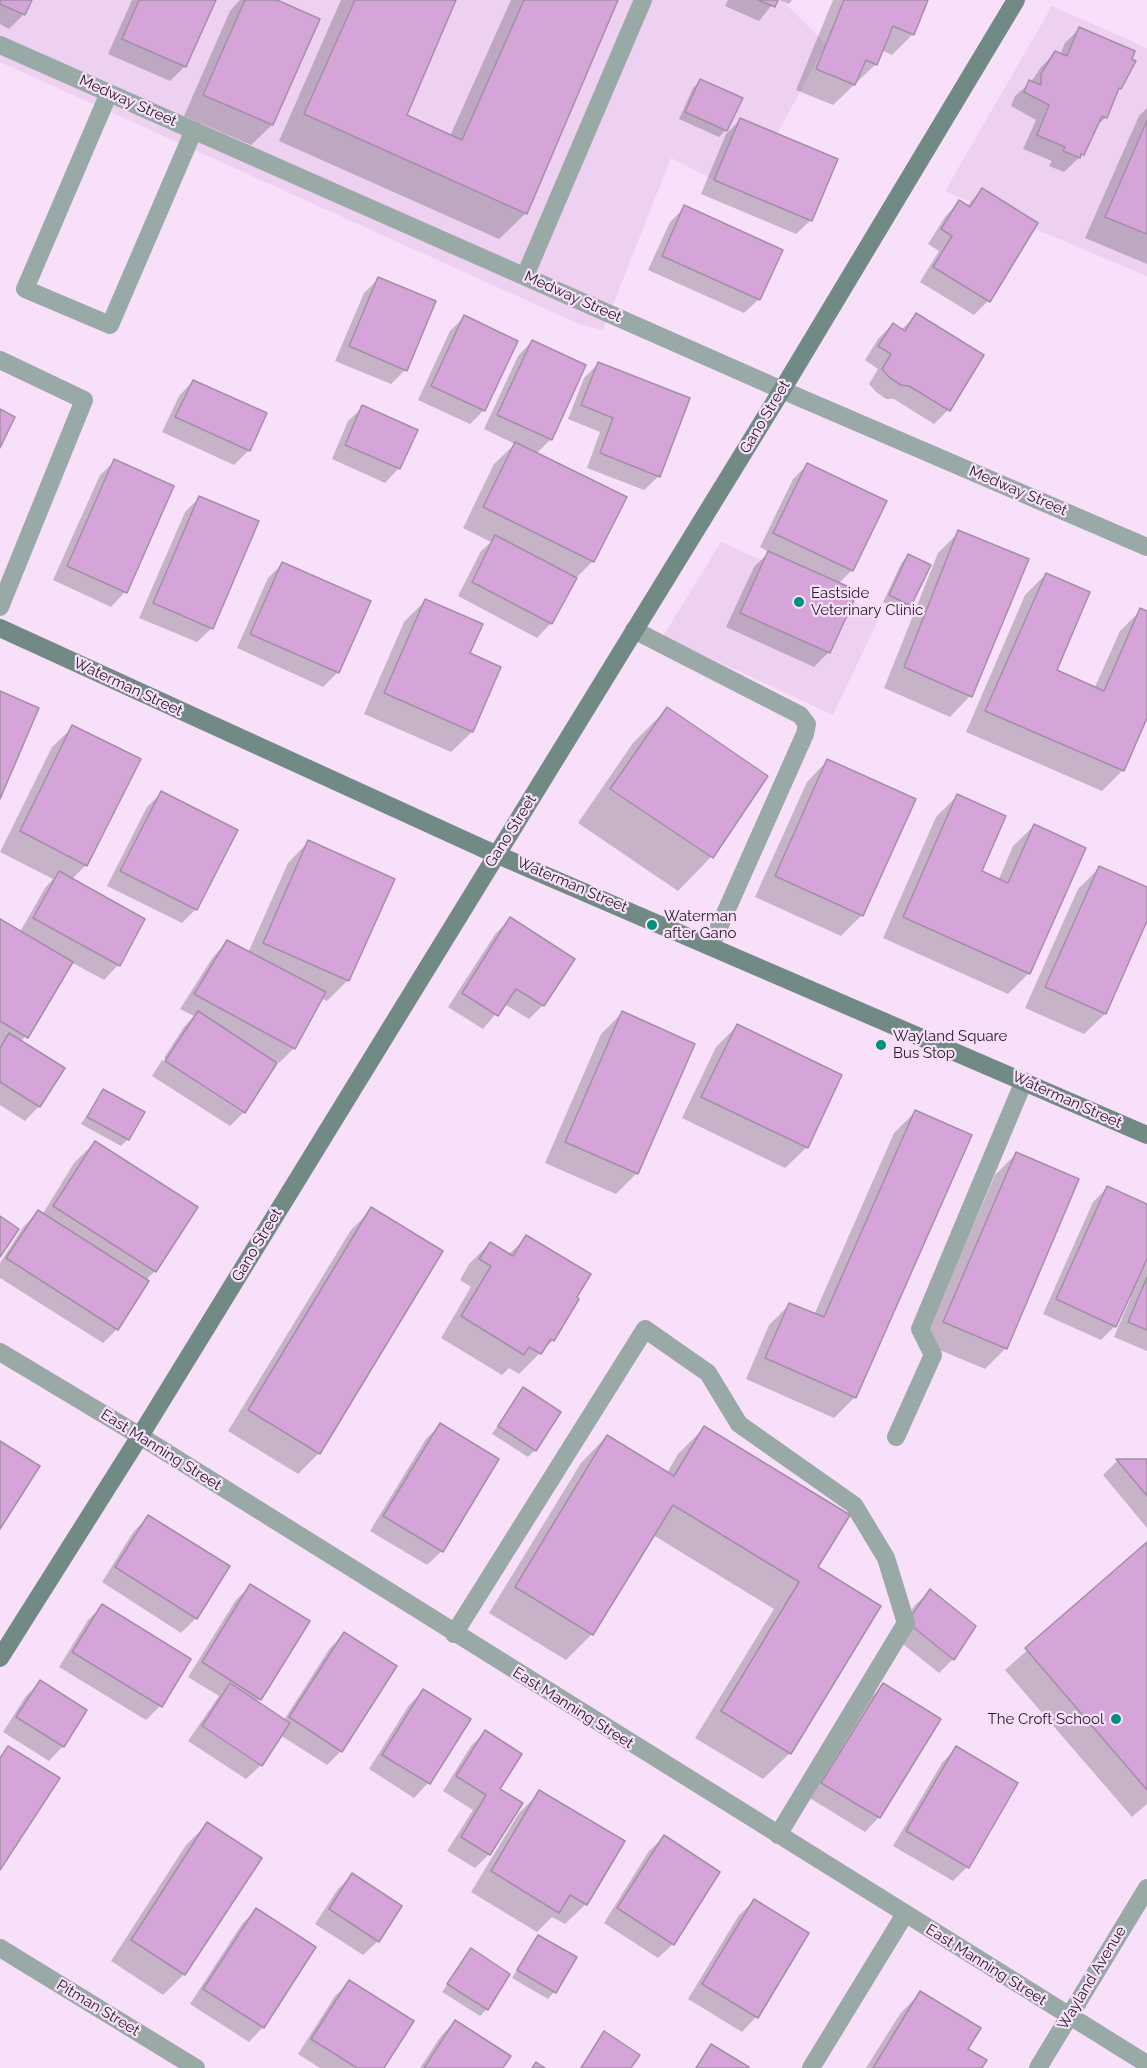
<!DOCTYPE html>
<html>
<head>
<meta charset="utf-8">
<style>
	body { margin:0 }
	canvas { display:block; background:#f8e0fa }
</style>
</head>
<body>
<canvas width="1147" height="2068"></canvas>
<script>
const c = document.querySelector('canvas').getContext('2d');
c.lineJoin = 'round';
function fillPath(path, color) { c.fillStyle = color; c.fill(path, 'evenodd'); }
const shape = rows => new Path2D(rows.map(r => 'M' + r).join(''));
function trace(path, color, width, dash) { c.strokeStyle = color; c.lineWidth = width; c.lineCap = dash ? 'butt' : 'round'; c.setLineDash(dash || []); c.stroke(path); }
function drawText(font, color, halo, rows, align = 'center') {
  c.font = font + ' Raleway,sans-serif'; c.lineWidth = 4.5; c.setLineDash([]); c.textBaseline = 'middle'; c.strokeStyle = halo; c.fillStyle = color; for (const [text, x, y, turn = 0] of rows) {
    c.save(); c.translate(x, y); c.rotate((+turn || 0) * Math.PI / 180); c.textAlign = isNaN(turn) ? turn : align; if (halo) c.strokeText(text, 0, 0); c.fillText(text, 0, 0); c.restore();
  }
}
fillPath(shape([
	[0,0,782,0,826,44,757,171,732,189,671,158,603,330,581,325,0,62],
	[1052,6,1147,48,1147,276,945,191],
	[721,542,881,614,833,715,663,636]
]), '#eed1f1');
fillPath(shape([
	[0,0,30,0,24,14,9,29,0,24],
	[132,0,214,0,185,66,170,81,108,54],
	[240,0,273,0,272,125,251,145,184,116,230,11],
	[341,0,455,0,405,116,450,136,511,0,617,0,526,213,499,239,279,141],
	[728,0,776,0,759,21,725,6],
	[780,0,792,0,789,4],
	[833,0,926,0,913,34,892,55,881,50,876,64,833,105,796,90],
	[1080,28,1120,88,1115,94,1106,117,1095,128,1083,154,1064,172,1049,166,1052,161,1023,149,1036,120,1011,106,1015,96,1031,82,1041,67,1055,53,1060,55,1065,43],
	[700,81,726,130,719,137,679,119,693,88],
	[1147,108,1147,264,1085,238,1139,116],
	[740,120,811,220,796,234,701,194,726,134],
	[982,190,988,301,974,315,920,282,939,251,928,244,945,217,959,202,966,207],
	[685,207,759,299,744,313,648,270,670,222],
	[378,279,405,370,391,384,335,361,364,293],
	[916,315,948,410,934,424,894,399,886,399,876,392,869,384,878,369,865,360,878,339,893,324,901,330],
	[464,317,484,410,470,424,418,400,450,331],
	[532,341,551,439,536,454,593,561,574,580,551,623,537,638,458,596,481,551,491,542,463,528,494,464,515,444,484,429,518,356],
	[598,364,659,476,644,490,587,468,600,432,568,419,584,378],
	[193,381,265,414,249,450,234,465,162,432,179,396],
	[363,407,399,468,385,483,332,459,348,421],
	[115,461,125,592,111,607,53,580,100,475],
	[807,465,852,570,838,584,829,652,814,667,726,627,754,567,769,552,760,547,793,479],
	[200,497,212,628,197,642,139,618,185,512],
	[959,532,970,696,950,717,884,688,938,553],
	[909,555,910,605,903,612,883,602,902,562],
	[282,564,369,602,338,672,323,687,237,648,268,578],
	[1046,574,1055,671,1094,689,1120,631,1141,610,1147,613,1147,715,1123,770,1102,791,966,732,1025,595],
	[425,601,468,654,499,668,472,732,451,752,364,714,404,622],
	[667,709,766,777,711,857,678,891,578,823,633,743],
	[73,727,86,865,71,880,143,920,118,965,104,980,71,962,21,1042,39,1106,25,1121,0,1105,0,920,20,932,45,888,53,879,0,852,52,747],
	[827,761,862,915,841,936,755,897,807,782],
	[161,793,196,909,182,923,107,886,147,807],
	[957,796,980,872,998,881,1013,846,1034,826,1029,973,1008,994,883,938,936,817],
	[308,842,348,980,327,1001,321,998,294,1048,279,1063,277,1061,243,1113,243,1110,164,1058,184,1027,194,1016,180,1009,213,957,227,942,248,953,288,863],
	[1099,868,1147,889,1147,918,1105,1014,1084,1034,1025,1008,1078,889],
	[510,919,543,1005,529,1019,504,1004,483,1029,448,1007,496,933],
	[622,1013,637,1173,616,1194,545,1163,601,1034],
	[737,1026,840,1076,806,1148,785,1168,682,1118,716,1047],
	[162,1060,243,1113,230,1126,152,1076],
	[104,1090,128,1139,121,1146,81,1124],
	[915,1112,855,1397,834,1418,746,1379,769,1325,790,1304,814,1315,894,1133],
	[95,1142,155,1271,145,1281,117,1329,103,1343,0,1278,0,1263,24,1226,38,1212,42,1215,74,1163],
	[1016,1154,1006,1348,985,1369,923,1343,995,1175],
	[1107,1188,1147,1205,1147,1351,1114,1337,1131,1297,1128,1296,1115,1326,1101,1340,1043,1314,1093,1202],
	[372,1209,319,1453,298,1474,228,1431,351,1230],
	[527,1237,553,1340,519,1374,509,1368,502,1375,441,1338,471,1287,460,1280,469,1264,490,1243,508,1255],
	[523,1389,535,1450,528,1457,492,1434],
	[440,1425,442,1551,427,1565,370,1531,426,1439],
	[704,1428,816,1568,790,1753,763,1779,695,1738,774,1609,653,1535,592,1634,566,1660,489,1613,581,1463,607,1436,667,1473,678,1454],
	[1117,1461,1147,1461,1147,1528,1103,1475],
	[149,1516,228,1567,196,1618,181,1633,102,1582,134,1531],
	[1147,1544,1147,1804,1132,1817,1005,1670],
	[250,1586,260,1699,256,1702,284,1720,330,1648,344,1634,341,1751,327,1765,280,1735,261,1765,246,1779,188,1741,219,1696,188,1677,236,1600],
	[930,1591,974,1626,953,1659,939,1673,894,1637,915,1605],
	[102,1606,189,1659,160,1706,146,1720,59,1667,88,1620],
	[40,1682,85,1711,63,1746,49,1761,3,1732,26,1696],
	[883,1685,879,1817,865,1832,808,1797,869,1699],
	[423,1691,468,1719,428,1783,414,1798,369,1769,409,1705],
	[485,1732,498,1790,489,1854,475,1868,447,1851,473,1810,443,1791,471,1746],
	[956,1748,967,1867,953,1881,893,1846,942,1763],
	[540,1792,586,1904,565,1924,552,1917,537,1932,471,1892,519,1813],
	[207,1824,184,1974,163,1995,111,1961,186,1845],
	[664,1837,673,1944,658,1958,604,1923,649,1851],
	[352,1875,378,1941,363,1955,315,1924,338,1889],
	[754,1901,807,1934,756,2017,742,2032,688,1999,739,1915],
	[256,1910,263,2027,249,2042,190,2004,242,1924],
	[539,1936,554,1992,548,1999,512,1978],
	[471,1950,487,2009,480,2016,442,1992],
	[349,1982,382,2068,320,2068,298,2054,335,1996],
	[920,1993,966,2049,981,2068,866,2068,900,2014],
	[455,2022,502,2068,420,2068,441,2036],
	[604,2033,629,2068,580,2068]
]), '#0003');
const building = shape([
	[0,0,32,0,25,15,0,4,0,0],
	[139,0,216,0,186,67,122,39,139,0],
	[245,0,277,0,320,19,273,125,203,95,245,0],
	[355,0,456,0,407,115,462,140,524,0,618,0,527,214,304,114,355,0],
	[758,0,778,0,775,7,758,0],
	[844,0,928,0,914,35,893,26,877,65,866,60,855,85,816,69,844,0],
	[1079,27,1135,51,1132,59,1136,61,1121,89,1119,88,1107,118,1102,116,1084,155,1081,154,1080,158,1063,151,1065,147,1037,135,1049,105,1024,92,1029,80,1041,85,1041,74,1055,51,1067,56,1079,27],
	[700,79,743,98,727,131,685,112,700,79],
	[740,118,838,159,812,221,714,180,740,118],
	[1147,121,1147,234,1105,217,1147,121],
	[982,188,1038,223,990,302,933,267,952,236,941,229,959,200,970,207,982,188],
	[684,205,783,250,760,300,662,256,684,205],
	[378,277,436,301,407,371,349,346,378,277],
	[916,313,984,355,950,411,909,386,901,385,890,378,882,369,891,354,878,346,893,323,905,331,916,313],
	[464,315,518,341,485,411,431,386,464,315],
	[532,340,586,365,552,440,497,415,532,340],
	[598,362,690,398,660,477,600,453,613,418,581,405,598,362],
	[193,380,267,413,250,451,175,417,193,380],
	[362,405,418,430,400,469,345,445,362,405],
	[0,409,15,417,0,448,0,409],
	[515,442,627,497,594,562,483,507,515,442],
	[114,459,174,486,127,593,67,566,114,459],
	[807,463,887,501,853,571,773,533,807,463],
	[199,496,259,521,213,629,153,603,199,496],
	[958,530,1029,559,972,697,904,667,958,530],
	[495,535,577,578,552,624,472,582,495,535],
	[768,551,858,591,830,653,740,613,768,551],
	[908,554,931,565,911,606,889,595,908,554],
	[282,562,371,601,339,673,250,634,282,562],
	[1046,573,1090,592,1057,670,1104,691,1140,608,1147,611,1147,718,1124,771,985,711,1046,573],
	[425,599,483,624,470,653,501,667,473,732,384,693,425,599],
	[0,691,39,708,0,799,0,691],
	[667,707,768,776,713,858,610,789,667,707],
	[72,725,141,759,87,866,20,831,72,725],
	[827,759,916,799,863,916,775,876,827,759],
	[161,791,238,830,197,910,120,871,161,791],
	[957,794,1006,816,982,871,1008,883,1034,824,1086,848,1030,974,903,917,957,794],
	[308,840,395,879,349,981,263,943,308,840],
	[1099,866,1147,887,1147,921,1106,1014,1045,987,1099,866],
	[59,871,145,919,120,966,33,918,59,871],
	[510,917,575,959,544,1006,516,989,498,1016,462,993,510,917],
	[0,919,73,962,28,1038,0,1021,0,919],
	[227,940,326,992,295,1049,194,994,227,940],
	[198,1011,277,1063,245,1113,165,1061,198,1011],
	[622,1011,695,1044,638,1174,565,1142,622,1011],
	[737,1024,842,1075,808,1148,701,1097,737,1024],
	[9,1033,65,1068,40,1107,0,1082,0,1048,9,1033],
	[103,1089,145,1112,129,1140,87,1117,103,1089],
	[915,1110,972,1135,856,1398,765,1358,789,1303,824,1317,915,1110],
	[95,1141,198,1207,156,1272,53,1206,95,1141],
	[1016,1152,1079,1179,1007,1349,943,1322,1016,1152],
	[1107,1186,1147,1204,1147,1259,1116,1327,1056,1299,1107,1186],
	[371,1207,443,1251,320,1454,248,1410,371,1207],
	[38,1210,149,1281,118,1330,6,1258,38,1210],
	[0,1216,19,1229,0,1257,0,1216],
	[526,1235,591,1274,577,1297,579,1299,554,1341,551,1339,541,1354,529,1347,524,1355,461,1316,491,1266,479,1259,490,1242,513,1256,526,1235],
	[1147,1277,1147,1330,1128,1322,1147,1277],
	[523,1387,561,1412,536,1451,498,1426,523,1387],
	[440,1423,499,1459,443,1552,383,1516,440,1423],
	[704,1426,850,1515,818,1567,881,1606,791,1754,721,1711,799,1582,673,1505,593,1635,515,1587,607,1435,674,1476,704,1426],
	[0,1441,40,1466,0,1529,0,1441],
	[1116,1459,1147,1459,1147,1496,1116,1459],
	[148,1515,230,1566,197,1619,115,1567,148,1515],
	[1147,1542,1147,1790,1025,1648,1147,1542],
	[250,1584,310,1621,261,1700,202,1662,250,1584],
	[930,1589,976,1626,954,1660,907,1622,930,1589],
	[102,1604,191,1659,162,1707,72,1652,102,1604],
	[344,1632,397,1666,342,1752,289,1717,344,1632],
	[40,1680,87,1710,64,1747,16,1717,40,1680],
	[230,1683,290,1723,262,1766,202,1726,230,1683],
	[883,1683,941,1719,880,1818,821,1783,883,1683],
	[423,1689,471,1719,430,1784,382,1755,423,1689],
	[485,1730,522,1754,500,1789,523,1803,490,1855,461,1837,486,1795,456,1776,485,1730],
	[8,1746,60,1778,0,1870,0,1758,8,1746],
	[956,1746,1018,1783,969,1868,906,1831,956,1746],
	[539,1790,625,1841,587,1905,570,1895,559,1913,491,1871,539,1790],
	[207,1822,262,1858,185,1975,131,1940,207,1822],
	[664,1835,720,1872,674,1945,617,1908,664,1835],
	[352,1873,402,1906,379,1942,329,1909,352,1873],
	[754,1899,809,1933,758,2018,702,1984,754,1899],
	[256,1908,316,1947,264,2028,203,1989,256,1908],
	[538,1935,577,1957,556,1993,517,1970,538,1935],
	[471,1948,510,1974,488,2010,447,1984,471,1948],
	[349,1980,414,2021,384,2068,357,2068,311,2039,349,1980],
	[920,1991,981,2028,968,2049,987,2060,982,2068,873,2068,920,1991],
	[455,2020,511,2056,503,2068,424,2068,455,2020],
	[604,2031,640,2055,631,2068,581,2068,604,2031],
	[711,2044,749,2067,748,2068,696,2068,711,2044],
	[536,2062,545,2068,532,2068,536,2062]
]);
fillPath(building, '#d5a5da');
trace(building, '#a58ea7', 1.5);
trace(shape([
	[109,93,25,289,110,325,194,130],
	[525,276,643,0],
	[0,360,84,400,0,607],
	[634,630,800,715,807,724,805,734,711,945],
	[896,1437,933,1355,920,1329,1024,1081],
	[454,1634,645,1329,708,1373,739,1424,854,1505,886,1558,906,1623,778,1835],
	[811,2068,905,1914]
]), '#99a9a5', 18);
trace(shape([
	[0,45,782,390,1147,547],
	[0,1352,140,1436,1147,2064]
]), '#99a9a5', 18);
trace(shape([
	[0,1948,196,2068],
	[1038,2068,1147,1888]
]), '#99a9a5', 18);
trace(shape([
	[0,628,484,849,1147,1135],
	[0,1658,140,1436,782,390,1016,0]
]), '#728a84', 18);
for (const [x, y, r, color] of [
	[799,602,6,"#00917c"],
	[652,925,6,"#00917c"],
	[881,1045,6,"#00917c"],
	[1116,1719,6,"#00917c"]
]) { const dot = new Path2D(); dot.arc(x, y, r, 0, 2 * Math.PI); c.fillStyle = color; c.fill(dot); trace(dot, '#f8e0fa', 2); }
drawText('15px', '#29202a', '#f8e0fa', [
	["Medway Street",128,101,24],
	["Medway Street",573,297,24],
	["Gano Street",765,417,-59],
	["Medway Street",1018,491,23],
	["Waterman Street",128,687,25],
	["Gano Street",511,831,-58],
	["Waterman Street",572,885,23],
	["Waterman Street",1067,1100,24],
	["Gano Street",257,1245,-59],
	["East Manning Street",161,1450,32],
	["East Manning Street",573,1708,32],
	["East Manning Street",986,1965,32],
	["Wayland Avenue",1092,1978,-59],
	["Pitman Street",98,2008,31]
]);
drawText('15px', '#29202a', '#f8e0fa', [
	["Eastside",811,593],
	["Veterinary Clinic",811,610],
	["Waterman",664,916],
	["after Gano",664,933],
	["Wayland Square",893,1036],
	["Bus Stop",893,1053],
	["The Croft School",1104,1719,"right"]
], 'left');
</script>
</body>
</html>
